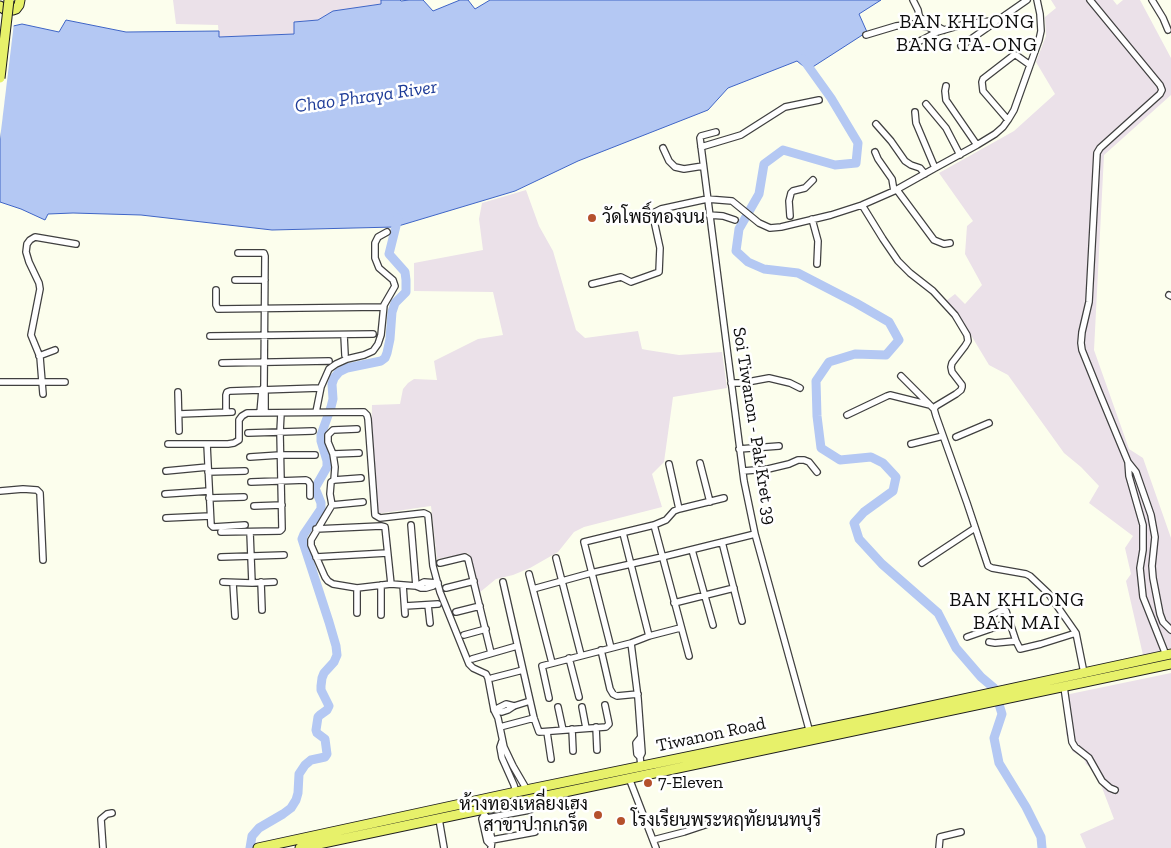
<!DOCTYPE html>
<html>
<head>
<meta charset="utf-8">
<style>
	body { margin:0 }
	canvas { display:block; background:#fcfeed }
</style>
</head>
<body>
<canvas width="1171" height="848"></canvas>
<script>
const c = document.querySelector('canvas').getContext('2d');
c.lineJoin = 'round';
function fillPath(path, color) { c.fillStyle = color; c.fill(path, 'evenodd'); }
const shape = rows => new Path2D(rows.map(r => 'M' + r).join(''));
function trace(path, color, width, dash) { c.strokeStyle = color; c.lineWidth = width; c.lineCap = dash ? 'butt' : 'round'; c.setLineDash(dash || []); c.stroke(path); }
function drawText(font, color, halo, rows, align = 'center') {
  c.font = font + ' "Zilla Slab",Sarabun,serif'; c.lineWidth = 5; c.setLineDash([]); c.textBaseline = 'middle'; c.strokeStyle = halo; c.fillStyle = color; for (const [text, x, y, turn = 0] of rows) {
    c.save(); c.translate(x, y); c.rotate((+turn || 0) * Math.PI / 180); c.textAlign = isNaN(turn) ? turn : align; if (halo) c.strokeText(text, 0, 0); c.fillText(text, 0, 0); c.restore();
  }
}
fillPath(shape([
	[173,0,381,0,381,4,333,11,318,20,294,22,294,34,219,37,218,25,176,24],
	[1051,0,1113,0,1117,5,1123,0,1140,0,1171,58,1171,95,1104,155,1094,350,1129,449,1143,458,1171,538,1171,650,1143,655,1126,581,1131,574,1125,548,1133,536,1089,503,1099,486,1081,467,1064,453,1008,375,989,365,957,312,946,301,955,294,965,304,982,285,965,254,967,226,973,221,939,173,1014,131,1055,94,1036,62,1046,36,1045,17,1056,8],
	[526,190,539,226,553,251,576,330,585,338,638,331,642,349,647,350,679,355,722,352,727,388,673,397,664,462,652,474,662,507,584,527,574,532,558,552,530,568,513,575,496,579,479,593,468,553,437,559,431,506,376,514,371,444,372,405,400,404,403,389,408,383,414,379,437,380,434,361,478,339,503,335,493,292,414,291,414,263,483,250,479,219,482,203],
	[1171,673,1171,848,1086,848,1080,834,1114,819,1096,772,1086,764,1083,757,1073,752,1066,734,1065,695]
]), '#ebe1e9');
const water = shape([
	[381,0,400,0,401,1,409,0,423,0,433,11,460,0,468,0,475,9,490,0,881,0,859,14,867,32,808,70,797,61,728,88,708,110,578,161,515,191,395,227,272,230,141,215,73,213,48,214,45,220,21,209,0,202,0,29,22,24,59,32,66,20,126,32,219,31,219,37,294,34,294,22,318,20,333,11,381,4,381,0]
]);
fillPath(water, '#b4c8f3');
trace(water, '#3f65c6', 1);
fillPath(shape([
	[14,23,0,139,0,26]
]), '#fcfeed');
trace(shape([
	[803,59,831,98,858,143,856,163,835,165,783,150,764,164,759,194,739,229,736,251,748,262,764,269,798,273,856,303,889,322,899,340,886,355,855,354,829,362,816,381,817,416,821,448,840,460,871,457,883,463,896,477,893,491,864,512,854,523,859,539,882,564,938,613,956,648,981,677,994,688,1002,714,994,738,999,763,1026,807,1041,837,1042,848],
	[250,848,252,836,259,828,283,814,291,808,296,800,298,793,299,774,305,765,311,760,325,757,327,754,325,739,317,733,316,730,318,717,320,715,327,710,329,706,321,690,321,686,322,678,324,673,334,662,337,655,336,646,329,622,302,539,304,534,321,509,321,503,315,488,327,467,327,461,321,441,321,435,331,407,333,399,332,384,334,378,339,372,347,368,381,361,385,358,387,353,390,339,392,312,395,303,406,292,406,280,405,272,389,254,398,218]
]), '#b4c8f3', 9);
const minor = shape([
	[913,0,918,10,920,20],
	[1090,0,1160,85,1162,90,1160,94,1100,148,1097,153,1089,302,1082,332,1081,343,1082,350,1099,392,1128,462,1136,472,1151,515,1155,537,1152,566,1153,578,1160,614,1163,622,1171,630],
	[1152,0,1163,18,1168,30],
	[919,17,944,30],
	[866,35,896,26,912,24,928,27,937,32],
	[909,46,922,40,937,32,965,24,999,20],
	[961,46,1027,0],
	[946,86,945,91,946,100,977,145],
	[926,104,946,128,960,155],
	[915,112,916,123,935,168],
	[1008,120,983,91,982,82,983,79,1014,55,1016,55,1030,65],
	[876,124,891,141,905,161,911,165,920,168,925,174],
	[716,132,701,136,700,138,744,481,755,534,810,733],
	[701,147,741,135,785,107,819,100],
	[663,148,669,161,675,167,684,169,703,166],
	[875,152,878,159,892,179,894,191],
	[897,190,934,240,944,244,950,243],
	[862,205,883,239,898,261,910,273,933,291,955,315,967,335,968,341,965,346,952,363,951,367,952,372,962,385,962,387,961,390,956,394,936,406,934,409,936,416,967,503,988,566,992,568,1026,574,1030,576,1048,593,1076,633,1084,673],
	[709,215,723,216,735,220],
	[790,216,789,201,791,193,793,191,805,188,813,180],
	[812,219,818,241,817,264],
	[238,253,264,253,265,256,264,387,265,390,265,413],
	[235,280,265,280],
	[592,284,621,277,631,282,659,272,660,248,653,216,655,212,661,209,707,199,732,201,759,223,770,228,781,227,831,215,862,205,894,191,935,168,977,145,995,134,1003,127,1008,120,1014,110,1039,40,1041,31,1040,14,1037,0],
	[216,290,216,305,218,309,383,307],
	[1169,295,1171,296],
	[344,335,345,355],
	[210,336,373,334],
	[39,356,55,350],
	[222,363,329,361],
	[901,376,929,404],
	[0,382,65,382],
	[731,383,742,383,769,378,790,383,800,388],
	[178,392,179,431],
	[43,394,40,357,31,335,40,289,39,283,29,262,26,252,27,244,30,240,35,237,76,244],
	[226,412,226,395,227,392,230,391,320,388],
	[316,412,321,387,329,369,336,364,347,359,364,355,373,351,378,344,381,335,384,305,395,286,393,280,379,268,375,258,375,243,378,237,387,232],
	[260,413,262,390,263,388],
	[179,414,232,412],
	[847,415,887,396,890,395,930,405,934,409],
	[357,429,333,430,328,435,328,442,333,454,335,467,334,480,331,482,330,494,332,505,311,540,311,545,325,577,328,581,333,584,357,588,391,584,416,586,421,588,426,588,433,586,438,583],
	[248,433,313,431],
	[956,437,989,423],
	[168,444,228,444,234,443,239,440,239,420,242,416,247,413,364,412,367,415,368,419,375,515,380,518,424,513,428,515,433,566,440,592,469,664,473,668,486,674,488,678,494,710,498,718,504,747,513,766,527,790],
	[207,444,211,525,213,527,245,525],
	[911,444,943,436],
	[739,449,779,446],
	[333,454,359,453],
	[250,457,280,455,315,455],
	[1128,462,1129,476,1143,525,1143,550,1140,568,1143,597,1166,655],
	[700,463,710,502],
	[669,464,679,509],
	[166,471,208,467],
	[743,471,768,469,789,464,798,460,804,460,809,462,817,472],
	[208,472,245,471],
	[334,480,361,478],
	[251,482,306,480,308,481,310,484,310,496],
	[0,491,23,489,37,490,40,493,43,560],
	[165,494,209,491],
	[209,498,244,497],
	[332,505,363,502],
	[254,506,282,505],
	[166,518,210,516],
	[411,525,416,586],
	[654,525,689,656],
	[316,529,381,526,385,527,391,584],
	[221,532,280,531,282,529,280,432,281,413],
	[250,532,252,583],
	[623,533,649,636],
	[722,542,742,621],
	[692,550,713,625],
	[221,557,284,555],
	[316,557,387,553],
	[556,558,581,655],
	[440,563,465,557,468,559,491,653],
	[922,563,975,528],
	[529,574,552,663],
	[223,582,252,583,274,582],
	[261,582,262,610],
	[503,582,534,718,539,732,606,727,609,724,605,705],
	[233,583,235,616],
	[403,585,405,614],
	[416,586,424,582,438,583],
	[357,588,357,613],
	[446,588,474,581],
	[533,589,591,573,662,557,755,534],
	[674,603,734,588],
	[428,605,430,623],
	[405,606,438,604],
	[456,612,480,606],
	[381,615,381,585],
	[992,615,1002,610,1006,611,1016,641],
	[464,635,486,629],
	[967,637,1010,622],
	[989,642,995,643,1016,641,1020,649,1041,644,1076,633],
	[631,643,638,698,642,753,640,757],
	[611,648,584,542,654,525,666,520,674,511,679,509,724,498],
	[601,650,610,689,613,694,617,696,638,694],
	[569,658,579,697],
	[472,659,517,646],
	[492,678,523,670],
	[1064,687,1072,742,1075,747,1089,758,1102,781,1110,788,1115,790],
	[549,698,542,666,631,643,649,636,680,628],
	[558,707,563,730],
	[582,707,586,728],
	[494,710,502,712,508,710,514,706,530,701],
	[494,710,506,704,514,706],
	[500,727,534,718],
	[596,727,597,750],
	[572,729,573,751],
	[547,732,551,759],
	[640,738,636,743,637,754,640,757,641,766],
	[502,741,500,747,502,758,514,785,516,792],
	[629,778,656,848],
	[483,810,484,814,487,818,492,840,491,848],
	[483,817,482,819,487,841,491,845],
	[439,819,444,848],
	[482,819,530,810],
	[492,840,535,832],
	[653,840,684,832,714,822],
	[103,848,101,819,107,814,112,813],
	[939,848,940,837,961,832]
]);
const primary = shape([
	[0,6,4,9,13,10,16,9,19,5,20,0],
	[258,848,516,792,876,718,1171,654],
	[300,848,1171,664]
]);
trace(minor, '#404040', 8);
trace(primary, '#1e1e1e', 11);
trace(minor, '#fff', 5.5);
trace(primary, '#e7f16a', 9);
const primaryBridge = shape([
	[0,78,9,0]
]);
trace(primaryBridge, '#1e1e1e', 11, []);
trace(primaryBridge, '#e7f16a', 9);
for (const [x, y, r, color] of [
	[592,218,5,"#b5512c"],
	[648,783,5,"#b5512c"],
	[598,815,5,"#b5512c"],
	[621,821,5,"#b5512c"]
]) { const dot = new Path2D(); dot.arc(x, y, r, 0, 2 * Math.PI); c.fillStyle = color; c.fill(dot); trace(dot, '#fff', 2); }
drawText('18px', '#0d0d0d', '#fff', [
	["วัดโพธิ์ทองบน",602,218],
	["7-Eleven",658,783],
	["ห้างทองเหลี่ยงเฮง",588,805,"right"],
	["สาขาปากเกร็ด",588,826,"right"],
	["โรงเรียนพระหฤทัยนนทบุรี",631,821]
], 'left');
drawText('18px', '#0d0d0d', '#fff', [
	["Soi Tiwanon - Pak Kret 39",754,426,81],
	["Tiwanon Road",711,735,-12]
]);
drawText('italic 19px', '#1d3b97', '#fff', [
	["Chao Phraya River",366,97,-8]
]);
c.letterSpacing = '1px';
drawText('20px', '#0d0d0d', '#fff', [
	["BAN KHLONG",967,22],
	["BANG TA-ONG",967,45],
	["BAN KHLONG",1017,600],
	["BAN MAI",1017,623]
]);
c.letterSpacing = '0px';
</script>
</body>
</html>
